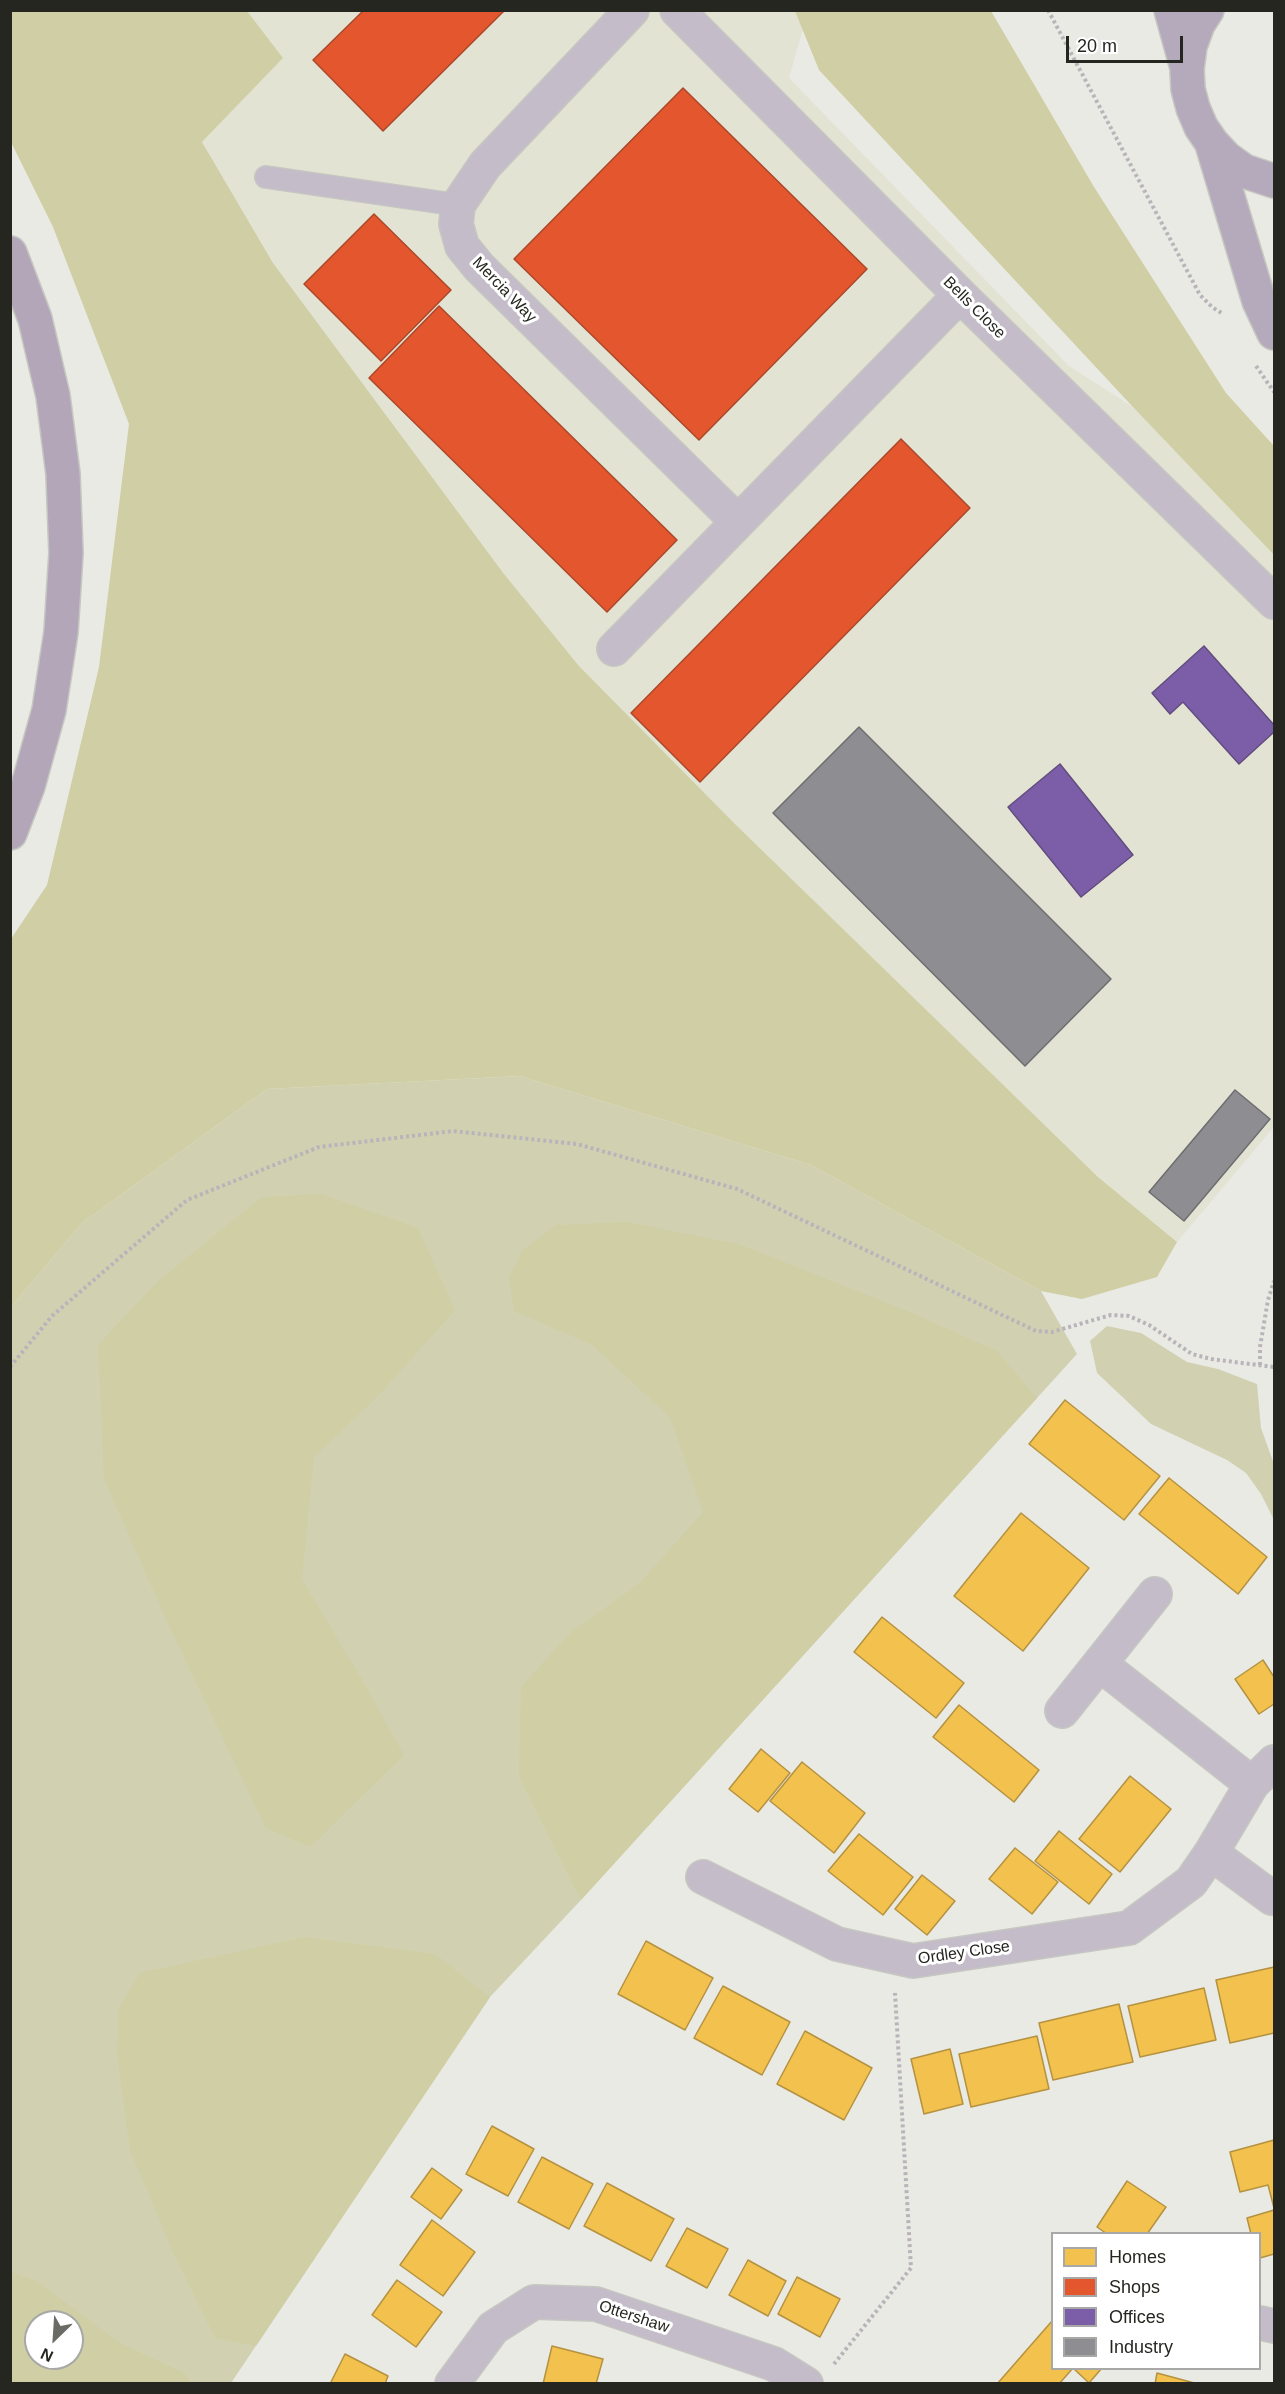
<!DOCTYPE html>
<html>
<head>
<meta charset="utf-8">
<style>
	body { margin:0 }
	#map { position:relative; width:1285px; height:2394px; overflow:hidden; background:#eaeae4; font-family:Arial,sans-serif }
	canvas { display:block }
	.frame { position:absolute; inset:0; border:12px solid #262621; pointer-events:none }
	.legend { position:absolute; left:1051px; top:2232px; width:210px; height:138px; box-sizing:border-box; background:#fff; border:2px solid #a8a8a6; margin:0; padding:8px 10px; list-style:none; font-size:18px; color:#262621 }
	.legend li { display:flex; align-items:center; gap:12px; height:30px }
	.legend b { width:30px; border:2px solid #a8a8a6 }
	.north { position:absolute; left:24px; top:2310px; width:60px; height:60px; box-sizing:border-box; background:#fff; border:2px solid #a8a8a6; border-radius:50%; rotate:205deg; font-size:16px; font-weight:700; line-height:24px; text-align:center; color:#262621 }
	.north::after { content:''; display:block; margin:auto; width:21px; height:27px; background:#6b6b65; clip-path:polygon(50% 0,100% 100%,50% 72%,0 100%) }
	.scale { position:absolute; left:1066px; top:36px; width:117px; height:27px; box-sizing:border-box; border:3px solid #262621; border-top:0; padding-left:8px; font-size:18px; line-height:21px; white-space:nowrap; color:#262621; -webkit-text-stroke:4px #fff; paint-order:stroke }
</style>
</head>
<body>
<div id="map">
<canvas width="1285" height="2394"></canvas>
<div class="frame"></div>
<ul class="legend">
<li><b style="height:16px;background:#f2c14e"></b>Homes</li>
<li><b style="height:16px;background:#e4572e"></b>Shops</li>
<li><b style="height:16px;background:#7b5ea7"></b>Offices</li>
<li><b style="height:16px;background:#8d8d92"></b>Industry</li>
</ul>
<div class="north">N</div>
<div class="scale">20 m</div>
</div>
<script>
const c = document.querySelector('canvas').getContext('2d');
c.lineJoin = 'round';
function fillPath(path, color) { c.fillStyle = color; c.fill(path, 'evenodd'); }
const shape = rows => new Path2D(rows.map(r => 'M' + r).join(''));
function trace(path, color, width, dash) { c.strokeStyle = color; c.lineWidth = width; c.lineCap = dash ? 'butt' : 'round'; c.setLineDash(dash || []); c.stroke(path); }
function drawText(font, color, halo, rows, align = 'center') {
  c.font = font + ' Arial,sans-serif'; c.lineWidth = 6; c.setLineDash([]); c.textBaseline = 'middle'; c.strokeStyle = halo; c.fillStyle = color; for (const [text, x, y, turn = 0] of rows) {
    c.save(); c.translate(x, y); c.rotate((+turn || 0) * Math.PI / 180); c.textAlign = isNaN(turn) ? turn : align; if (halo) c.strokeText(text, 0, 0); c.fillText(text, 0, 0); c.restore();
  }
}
fillPath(shape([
	[247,11,795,11,803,29,789,78,1069,366,1133,407,1274,555,1274,1127,1177,1242,1098,1177,734,823,579,666,504,574,273,263,202,142,283,58]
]), '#e3e3d4');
fillPath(shape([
	[520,1076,811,1165,1041,1291,1077,1354,581,1900,490,1997,231,2383,11,2384,11,1307,82,1223,267,1089],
	[36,2322,72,2322,72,2358,36,2358],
	[1107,1326,1141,1333,1187,1362,1218,1369,1257,1384,1261,1428,1274,1464,1274,1520,1261,1494,1246,1473,1227,1460,1151,1424,1097,1373,1090,1341]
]), '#d1d1b2');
fillPath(shape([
	[11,10,247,11,283,58,202,142,273,263,504,574,579,666,734,823,1098,1177,1177,1242,1157,1277,1082,1299,1041,1291,811,1165,520,1076,267,1089,82,1223,11,1307,11,939,47,885,99,667,129,424,53,227,11,142],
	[795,11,991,11,1094,187,1226,393,1274,446,1274,555,1133,407,819,70],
	[321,1194,418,1228,455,1310,380,1394,314,1457,302,1580,361,1678,404,1755,310,1847,266,1828,169,1626,104,1479,98,1345,157,1282,262,1197],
	[626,1222,738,1244,905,1310,997,1351,1037,1398,581,1900,519,1776,521,1687,571,1632,640,1583,703,1512,670,1417,591,1344,514,1311,509,1277,522,1251,556,1225],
	[304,1937,435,1954,490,1997,256,2346,215,2338,173,2252,130,2150,117,2054,118,2010,140,1973],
	[11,2272,36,2281,122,2344,184,2373,191,2383,11,2383],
	[36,2322,72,2322,72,2358,36,2358]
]), '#cfcea4');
const homes = shape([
	[1065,1400,1160,1476,1124,1520,1029,1444,1065,1400],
	[1169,1478,1267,1557,1238,1594,1139,1514,1169,1478],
	[1021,1513,1089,1568,1023,1651,954,1596,1021,1513],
	[882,1617,964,1683,936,1718,854,1652,882,1617],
	[1263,1660,1274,1677,1274,1704,1259,1714,1235,1679,1263,1660],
	[959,1705,1039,1770,1014,1802,933,1737,959,1705],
	[761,1749,790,1773,758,1812,729,1789,761,1749],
	[802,1762,865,1813,834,1853,770,1801,802,1762],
	[1130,1776,1171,1809,1120,1872,1079,1839,1130,1776],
	[1059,1831,1112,1874,1089,1904,1035,1861,1059,1831],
	[859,1834,913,1877,883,1915,828,1871,859,1834],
	[1015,1848,1058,1882,1032,1914,989,1879,1015,1848],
	[922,1875,955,1901,927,1935,895,1909,922,1875],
	[646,1941,713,1978,685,2030,618,1994,646,1941],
	[1274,1967,1274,2033,1230,2043,1216,1980,1274,1967],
	[723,1986,790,2022,762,2075,694,2038,723,1986],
	[1204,1988,1216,2040,1140,2057,1128,2006,1204,1988],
	[1119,2004,1133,2062,1053,2080,1039,2023,1119,2004],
	[805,2031,872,2068,844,2120,777,2084,805,2031],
	[1037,2036,1049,2089,971,2107,959,2054,1037,2036],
	[950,2049,963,2104,924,2114,911,2059,950,2049],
	[492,2126,534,2149,508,2196,466,2174,492,2126],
	[1274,2140,1274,2208,1268,2185,1240,2192,1230,2152,1274,2140],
	[542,2157,593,2184,569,2229,518,2202,542,2157],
	[432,2168,462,2190,441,2219,411,2197,432,2168],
	[1127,2181,1166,2207,1147,2234,1107,2234,1097,2227,1127,2181],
	[607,2183,674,2219,651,2261,584,2226,607,2183],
	[1274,2210,1274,2254,1260,2258,1260,2234,1251,2234,1247,2218,1274,2210],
	[432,2220,475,2252,443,2296,400,2265,432,2220],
	[687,2228,728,2249,707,2288,666,2266,687,2228],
	[748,2260,786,2281,768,2316,729,2295,748,2260],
	[797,2277,840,2299,820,2337,778,2314,797,2277],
	[397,2280,442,2312,416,2347,372,2315,397,2280],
	[1052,2321,1052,2368,1073,2368,1059,2384,997,2384,1052,2321],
	[552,2346,603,2359,596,2384,543,2384,552,2346],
	[345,2354,388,2376,385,2384,330,2384,345,2354],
	[1073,2368,1102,2368,1089,2383,1073,2368],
	[1157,2373,1198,2384,1155,2384,1157,2373]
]);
fillPath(homes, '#f2c14e');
trace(homes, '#b59240', 1.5);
const shops = shape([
	[364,10,505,10,383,131,313,60,364,10],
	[683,88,867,269,699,440,514,259,683,88],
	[374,214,451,290,381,361,304,284,374,214],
	[439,306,677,540,607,612,369,378,439,306],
	[901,439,970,508,700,782,631,713,901,439]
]);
fillPath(shops, '#e4572e');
trace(shops, '#ab482a', 1.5);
const offices = shape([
	[1204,646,1274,725,1274,732,1239,764,1183,702,1170,714,1152,693,1204,646],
	[1060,764,1133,855,1081,897,1008,807,1060,764]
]);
fillPath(offices, '#7b5ea7');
trace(offices, '#624d7f', 1.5);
const industry = shape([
	[859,727,1111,979,1025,1066,773,813,859,727],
	[1235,1090,1270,1119,1184,1221,1149,1192,1235,1090]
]);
fillPath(industry, '#8d8d92');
trace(industry, '#6e6e70', 1.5);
const service = shape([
	[266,177,458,205]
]);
const minor = shape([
	[632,10,485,165,458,205,456,224,462,246,479,267,738,522,960,295],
	[677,10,960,295,1274,602],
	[614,649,738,522],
	[1100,1664,1252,1784],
	[1062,1711,1155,1594],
	[1211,1853,1272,1898],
	[703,1877,837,1944,913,1961,1129,1928,1191,1882,1211,1853,1252,1784,1274,1762],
	[1260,2323,1274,2326],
	[452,2384,493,2328,534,2302,596,2304,774,2364,806,2384]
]);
const primary = shape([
	[1171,10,1186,64],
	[1207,10,1198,24,1190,46,1187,69,1188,89,1193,108,1201,127,1212,143,1226,158,1244,171,1274,181],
	[1212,144,1259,301,1274,333]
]);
const trunk = shape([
	[10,253,35,319,53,396,63,474,66,553,61,632,49,710,28,786,10,833]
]);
trace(service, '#c6c6c2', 24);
trace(minor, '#c6c6c2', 36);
trace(primary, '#c6c6c2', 36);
trace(trunk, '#c6c6c2', 36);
trace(shape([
	[1048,10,1200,295,1212,307,1223,314],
	[1256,366,1274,392],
	[1260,1365,1260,1347,1268,1300,1274,1281],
	[10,1367,52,1316,187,1200,319,1147,453,1131,577,1144,737,1189,1036,1331,1052,1332,1111,1315,1129,1316,1149,1325,1192,1354,1211,1359,1274,1367],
	[834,2364,911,2268,895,1993]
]), '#b9b4ba', 4, [3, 3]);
trace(service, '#c4bcc8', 21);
trace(minor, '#c4bcc8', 33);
trace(primary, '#b5aabb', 33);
trace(trunk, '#b2a6b8', 33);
drawText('16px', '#262621', '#fff', [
	["Mercia Way",504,290,46],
	["Bells Close",974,308,45],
	["Ordley Close",964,1953,-8],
	["Ottershaw",634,2317,18]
]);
</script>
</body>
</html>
